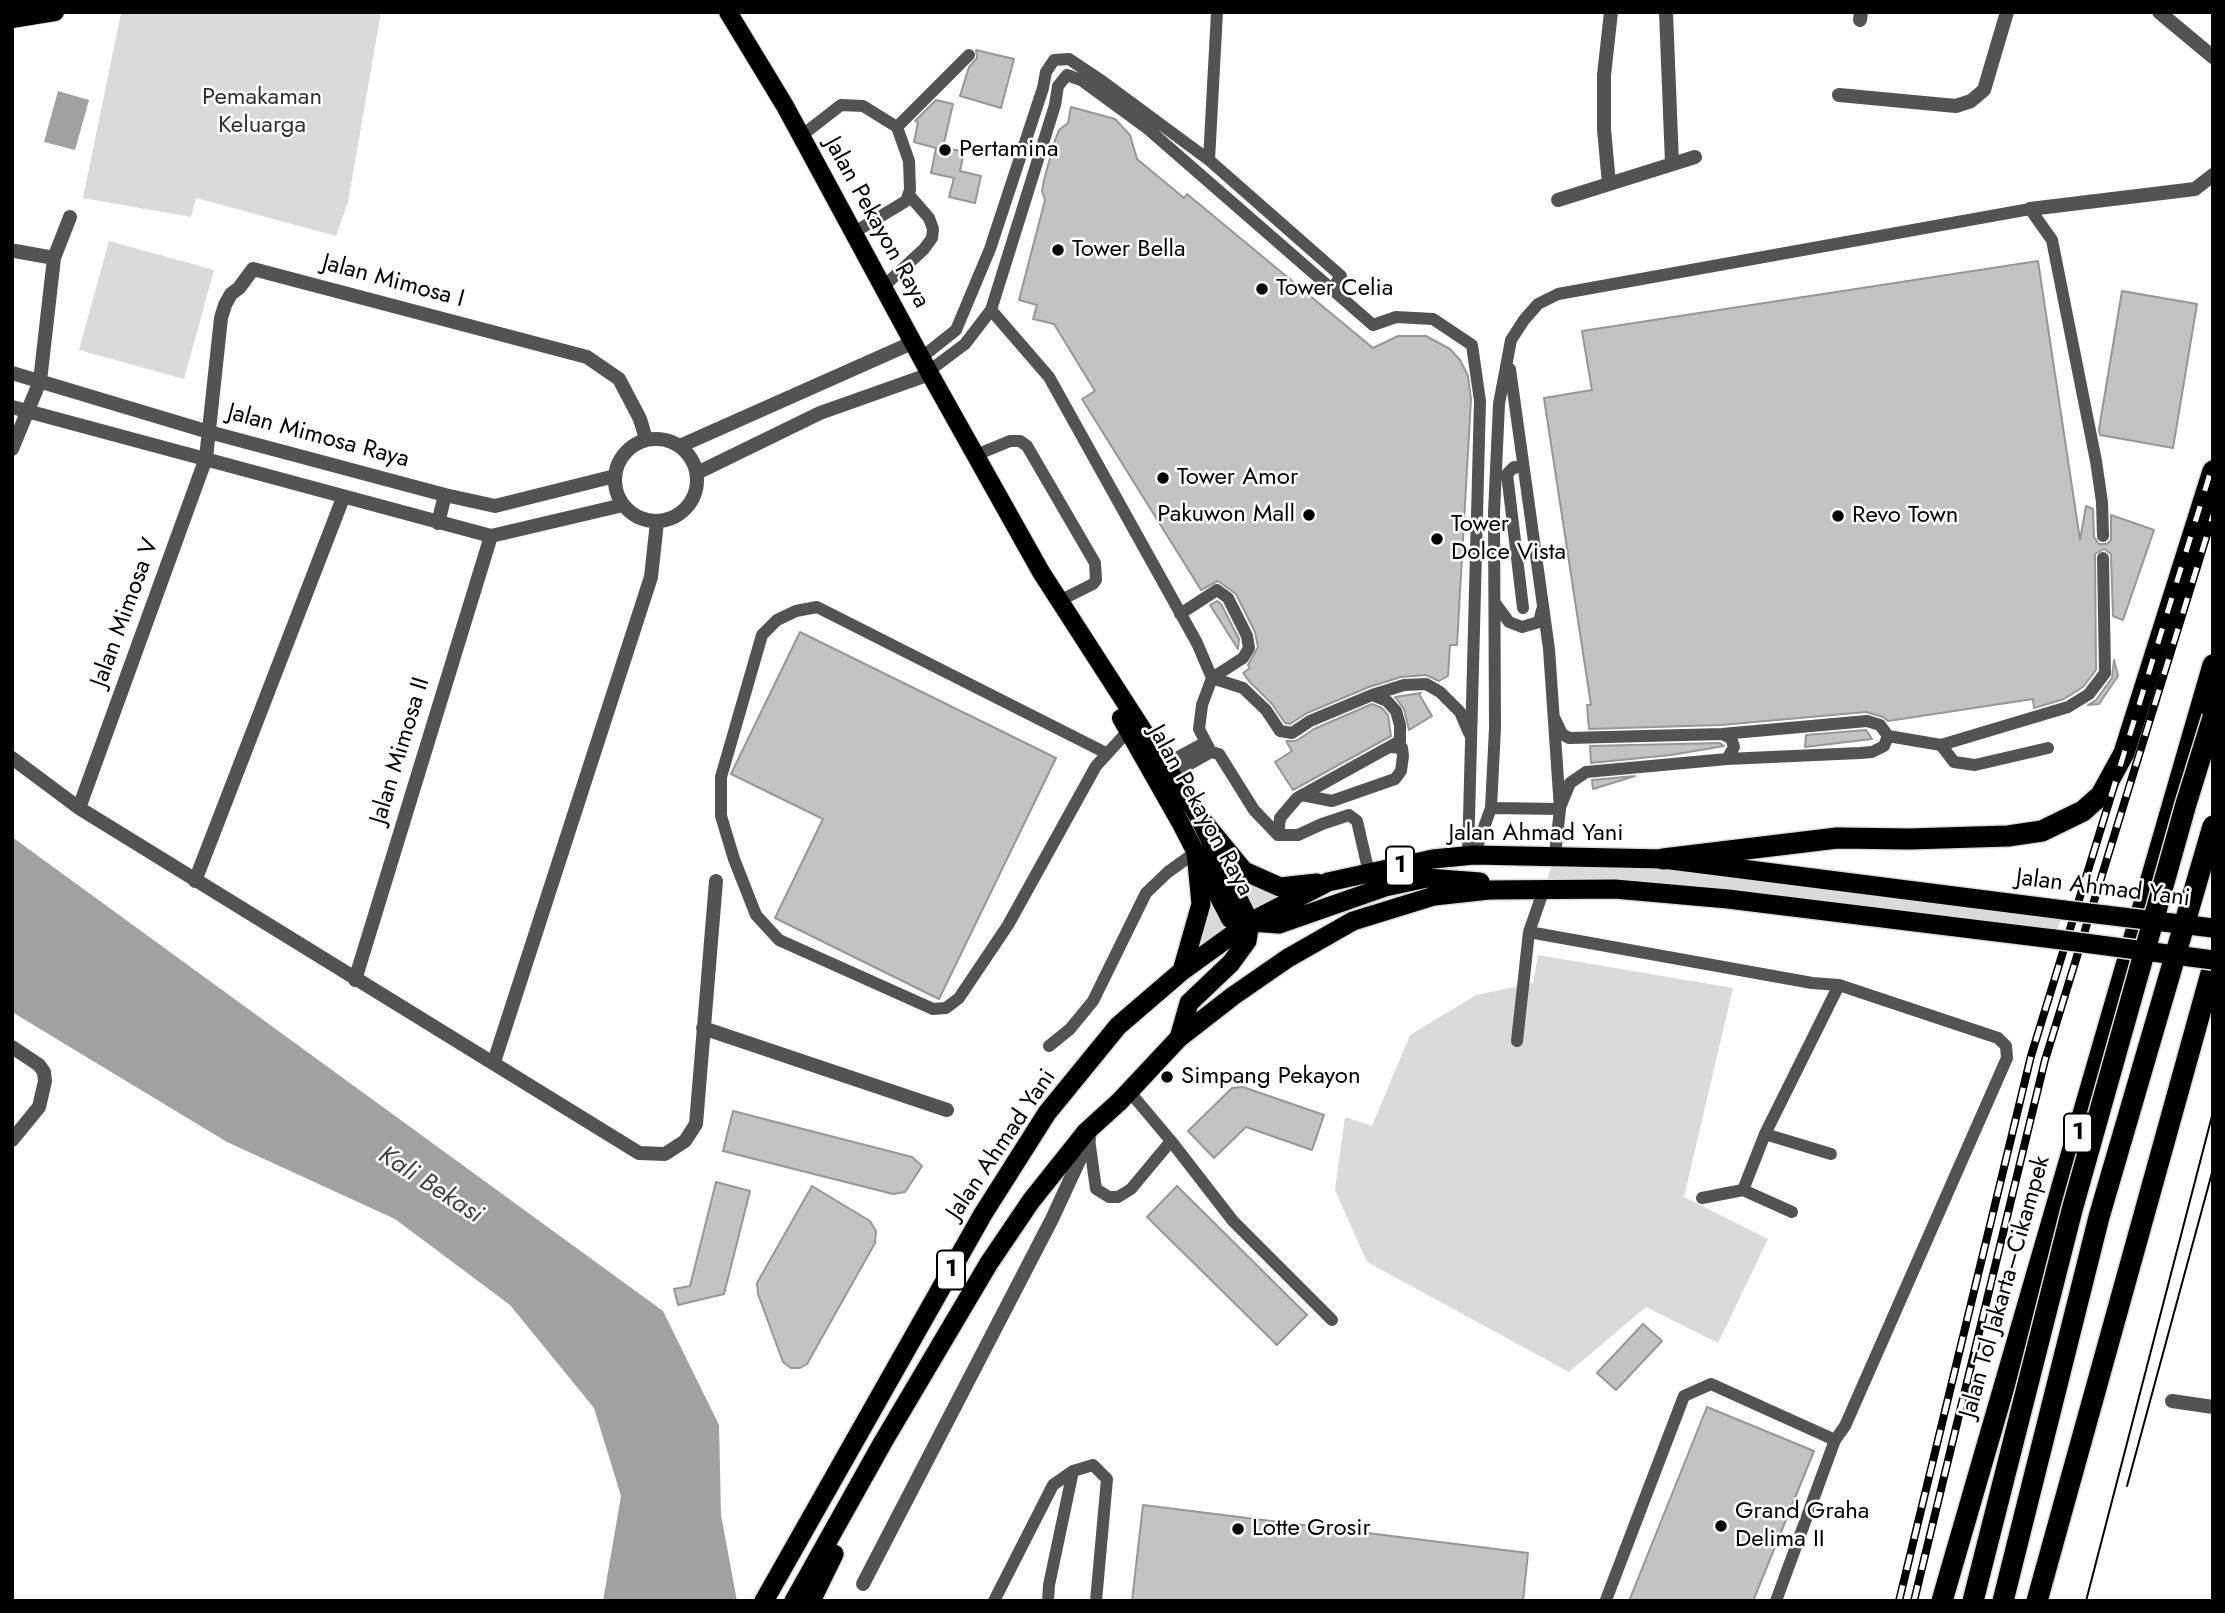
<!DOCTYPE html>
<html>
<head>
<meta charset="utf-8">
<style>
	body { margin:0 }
	#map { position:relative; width:2225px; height:1613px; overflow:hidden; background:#fff; font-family:Jost,sans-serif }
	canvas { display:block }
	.frame { position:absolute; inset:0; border:14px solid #000; pointer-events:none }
</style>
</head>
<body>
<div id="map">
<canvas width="2225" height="1613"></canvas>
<div class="frame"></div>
</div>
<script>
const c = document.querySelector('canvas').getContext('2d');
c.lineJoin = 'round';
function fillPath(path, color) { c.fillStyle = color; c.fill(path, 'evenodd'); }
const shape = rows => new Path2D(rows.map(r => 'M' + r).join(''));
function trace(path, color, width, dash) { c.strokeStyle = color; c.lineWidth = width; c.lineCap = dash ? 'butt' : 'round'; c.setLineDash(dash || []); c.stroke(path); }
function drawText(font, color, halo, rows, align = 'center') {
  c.font = font + ' Jost,sans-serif'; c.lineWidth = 5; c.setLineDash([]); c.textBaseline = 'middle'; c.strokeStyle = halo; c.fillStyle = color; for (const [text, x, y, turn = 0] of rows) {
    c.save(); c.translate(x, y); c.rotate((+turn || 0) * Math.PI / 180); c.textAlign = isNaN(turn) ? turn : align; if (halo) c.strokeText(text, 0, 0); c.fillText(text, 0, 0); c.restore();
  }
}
fillPath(shape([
	[127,12,381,12,348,202,336,236,196,198,191,217,83,198,121,13],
	[109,241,214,270,184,379,79,350],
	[1197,814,1244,871,1280,887,1328,882,1182,971,1188,944,1196,852,1249,922],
	[1555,855,2064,910,2054,939,1544,889],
	[1538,955,1733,988,1684,1197,1768,1239,1718,1343,1646,1307,1569,1372,1367,1262,1335,1190,1345,1117,1372,1126,1410,1035,1476,995,1533,983]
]), '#dadada');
fillPath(shape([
	[58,91,89,100,75,150,44,142],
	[12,837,663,1311,719,1425,721,1515,737,1601,603,1601,621,1496,594,1408,510,1305,395,1219,227,1142,12,1012]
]), '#a1a1a1');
const building = shape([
	[976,50,1014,59,1001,108,960,96,969,67,977,58,976,50],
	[936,100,953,104,943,147,964,152,960,171,981,176,975,203,949,197,954,178,931,173,936,148,914,142,918,122,915,121,936,100],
	[1071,107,1115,119,1130,135,1137,159,1184,198,1187,194,1373,348,1398,336,1426,336,1450,349,1460,360,1468,376,1471,399,1457,645,1450,645,1448,676,1439,681,1426,675,1401,677,1369,687,1307,713,1290,724,1285,723,1272,704,1249,681,1243,673,1250,668,1248,665,1258,647,1255,632,1236,594,1218,581,1201,590,1082,399,1095,391,1054,324,1033,319,1037,305,1019,300,1045,200,1042,191,1044,180,1055,140,1059,130,1068,123,1071,107],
	[2038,261,2080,540,2086,506,2093,509,2094,537,2099,544,2107,544,2111,540,2111,515,2154,530,2123,620,2113,616,2111,554,2104,549,2095,554,2096,670,2083,687,2064,699,2034,708,2033,699,1888,721,1883,717,1866,712,1721,725,1589,729,1587,705,1591,705,1544,398,1592,390,1582,331,2038,261],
	[2122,291,2197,304,2173,448,2100,435,2099,429,2122,291],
	[1217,601,1221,604,1239,639,1238,649,1210,605,1217,601],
	[800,632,1056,758,939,999,775,918,823,819,731,774,800,632],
	[2114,660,2118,676,2099,704,2088,705,2096,700,2112,678,2114,660],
	[1421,693,1419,694,1432,716,1409,730,1404,709,1395,697,1421,693],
	[1372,704,1382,708,1388,715,1391,736,1293,790,1275,762,1292,751,1286,741,1296,741,1314,729,1372,704],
	[1866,730,1872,739,1805,747,1806,735,1866,730],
	[1720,743,1724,746,1671,755,1591,763,1590,746,1720,743],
	[1635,776,1593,789,1592,780,1635,776],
	[1243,1087,1324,1115,1312,1150,1246,1127,1214,1158,1188,1131,1232,1088,1243,1087],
	[733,1111,912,1157,922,1166,905,1192,893,1194,723,1151,733,1111],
	[716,1182,750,1191,724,1294,678,1305,674,1289,690,1286,716,1182],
	[812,1186,870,1221,876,1231,875,1243,807,1364,800,1368,791,1368,783,1362,758,1294,757,1283,812,1186],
	[1177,1186,1307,1315,1277,1345,1147,1217,1177,1186],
	[1643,1324,1662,1341,1616,1390,1597,1373,1643,1324],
	[1707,1407,1814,1451,1753,1601,1629,1601,1707,1407],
	[1143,1505,1528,1553,1523,1601,1132,1601,1143,1505]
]);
fillPath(building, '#c3c3c3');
trace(building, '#979797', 2);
const primary = shape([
	[728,12,785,106,930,374,1041,572,1197,814,1250,922],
	[12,19,55,12],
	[1121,718,1180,822,1230,919,1250,922]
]);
const trunk = shape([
	[1197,814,1244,871,1280,887,1317,883],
	[1251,922,1279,924,1385,887,1427,878,1480,882],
	[1182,971,1201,904,1196,852],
	[1179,1038,1189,1003,1231,963,1247,941,1250,922],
	[764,1601,983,1214,1047,1113,1118,1026,1182,971,1250,922,1328,882,1433,859,1474,855,1663,859,2064,910],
	[794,1601,883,1442,989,1263,1031,1201,1086,1132,1120,1101,1179,1038,1233,996,1288,958,1353,921,1434,896,1489,890,1615,889,1728,899,2054,939],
	[811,1601,834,1554]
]);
const motorway = shape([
	[1663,859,1837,838,1910,839,2008,836,2042,831,2083,811,2101,795,2124,753,2213,471],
	[1942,1601,2213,665],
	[2037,1601,2213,966]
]);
trace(primary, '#dbdbdb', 20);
trace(trunk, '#dbdbdb', 22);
trace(motorway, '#dbdbdb', 24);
trace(shape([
	[897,127,969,55],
	[801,136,841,105,863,106,897,127,909,161,910,190,906,201,853,233],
	[1209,160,1217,12],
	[883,287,924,249,932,238,933,229,929,218,909,195],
	[991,310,1049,377,1197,643,1212,678,1243,688,1266,710,1280,731,1292,733,1310,721,1372,695,1387,701,1396,711,1400,725,1400,741,1297,798,1280,818,1278,835],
	[922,357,956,330,964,311,990,249,1043,88,1046,72,1054,60,1069,59,1102,81,1209,160,1341,276,1332,289],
	[1510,369,1549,649,1560,809,1555,855],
	[929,371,965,344,991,310,1055,105,1058,86,1067,75,1081,80,1148,129,1373,325,1396,317,1433,319,1472,345,1480,401,1468,856],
	[976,455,1010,441,1020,441,1027,446,1095,563,1096,580,1093,584,1059,601],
	[1495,603,1509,622,1522,627,1539,622,1542,610],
	[1523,608,1507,474,1514,467,1524,468],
	[1180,614,1217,590,1228,598,1247,636,1249,648,1243,658,1212,678,1202,705,1199,729,1211,752],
	[1372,695,1404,685,1426,684,1440,692,1460,712,1469,733],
	[1554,717,1562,734,1569,738,1722,734,1867,721,1880,725,1888,736,1941,745,2068,707,2089,694,2105,673,2103,558],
	[1722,734,1731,738,1734,747,1727,759],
	[1941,745,1954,762,1975,765,2048,748],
	[1106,753,817,607,796,611,777,620,762,635,721,777,721,816,734,859,756,915,779,940,933,1009,946,1008,959,998,1008,925,1096,766,1128,731],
	[1165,764,1206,742],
	[1172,774,1211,752,1219,754,1254,810,1278,835,1298,835,1322,824,1349,815,1357,821,1369,873],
	[1302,795,1332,801,1395,779,1401,771,1403,756,1402,748,1390,747],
	[1561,805,1570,783,1586,772,1727,759,1860,753,1872,752,1884,746,1888,736],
	[1491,808,1560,809],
	[1474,855,1491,808,1495,728,1494,513,1499,404,1511,340,1524,320,1538,304,1558,294,2030,209,2052,240,2096,461,2102,502,2103,536],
	[1529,932,1544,889],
	[1517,1041,1529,932,1812,983,1839,985,1998,1038,2006,1046,2007,1058,1845,1426,1835,1440,1776,1601],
	[1049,1046,1070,1029,1093,1001,1146,893,1168,872,1196,852],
	[1765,1134,1831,1154],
	[1089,1139,1096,1189,1109,1197,1118,1197,1131,1189,1171,1141,1129,1091],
	[1171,1141,1233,1221,1332,1320],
	[1743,1190,1792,1212],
	[1702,1198,1743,1190,1765,1134,1839,985],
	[1606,1600,1684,1396,1711,1384,1835,1440],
	[994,1601,1053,1485,1073,1471,1093,1465,1107,1479,1096,1601],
	[1048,1601,1049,1585,1073,1471]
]), '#535353', 12);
trace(shape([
	[1666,12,1672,163],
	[2159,12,2213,57],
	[1860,20,1861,12],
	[1839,95,1956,106,1971,101,1984,90,2007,12],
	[1609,184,1604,129,1604,75,1611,12],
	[1558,200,1695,157],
	[2030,209,2195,189,2213,175],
	[15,251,54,258],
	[12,373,209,432,445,495,495,506,615,476],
	[12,407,491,536,623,505],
	'615 480a41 41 0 1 1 82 0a41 41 0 1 1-82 0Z',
	[680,446,914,342],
	[12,449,40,381,54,258,70,217],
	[697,473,820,413,930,374],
	[438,523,445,495],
	[12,758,79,808,639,1153,665,1154,685,1141,696,1124,716,881],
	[79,808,206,458,221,318,225,305,231,294,239,288,253,269,587,357,619,379,640,419,646,439],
	[195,881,343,498],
	[355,980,491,536],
	[703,1028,947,1110],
	[12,1047,39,1065,44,1072,45,1081,39,1107,12,1140],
	[494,1062,651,577,657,522],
	[2172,1401,2213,1407],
	[863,1584,1052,1219,1089,1139]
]), '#535353', 14);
trace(primary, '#000', 18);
trace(trunk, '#000', 19);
trace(motorway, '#000', 21);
trace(shape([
	[2127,1486,2213,1169],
	[2086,1601,2213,1112]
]), '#000', 2);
const rail = shape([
	[1899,1601,2031,1056,2213,464],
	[1914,1601,2045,1060,2213,515]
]);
trace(rail, '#000', 8);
trace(rail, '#fff', 5, [16]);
const trunkBridge = shape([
	[2064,910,2213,928],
	[2054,939,2213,960]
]);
const motorwayBridge = shape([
	[1973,1601,2072,1210,2186,804,2213,717],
	[2003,1601,2099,1217,2213,826]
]);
trace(trunkBridge, '#dbdbdb', 22, []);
trace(motorwayBridge, '#dbdbdb', 24, []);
trace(trunkBridge, '#000', 19);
trace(motorwayBridge, '#000', 21);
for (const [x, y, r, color] of [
	[945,150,7,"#000"],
	[1058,250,7,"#000"],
	[1262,289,7,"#000"],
	[1163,478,7,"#000"],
	[1309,515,7,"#000"],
	[1838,516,7,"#000"],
	[1437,539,7,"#000"],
	[1167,1077,7,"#000"],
	[1721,1526,7,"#000"],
	[1238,1529,7,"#000"]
]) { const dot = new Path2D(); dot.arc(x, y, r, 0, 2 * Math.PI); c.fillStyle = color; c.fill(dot); trace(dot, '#fff', 2.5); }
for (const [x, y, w] of [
	[1400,866,28],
	[2078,1133,28],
	[951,1270,28]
]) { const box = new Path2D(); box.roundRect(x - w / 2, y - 19.5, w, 39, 5); c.fillStyle = '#fff'; c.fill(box); trace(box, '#000', 2); }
drawText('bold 23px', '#000', null, [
	["1",1400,866],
	["1",2078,1133],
	["1",951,1270]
]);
drawText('24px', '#313131', '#fff', [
	["Pemakaman",262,98],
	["Keluarga",262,126]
]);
drawText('24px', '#000', '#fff', [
	["Pertamina",959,150],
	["Tower Bella",1072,250],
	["Tower Celia",1276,289],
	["Tower Amor",1177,478],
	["Pakuwon Mall",1295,515,"right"],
	["Revo Town",1852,516],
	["Tower",1451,525],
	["Dolce Vista",1451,553],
	["Simpang Pekayon",1181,1077],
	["Grand Graha",1735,1512],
	["Delima II",1735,1540],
	["Lotte Grosir",1252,1529]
], 'left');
drawText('24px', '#000', '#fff', [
	["Jalan Pekayon Raya",876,223,61],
	["Jalan Mimosa I",393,282,15],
	["Jalan Mimosa Raya",318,437,15],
	["Jalan Mimosa V",126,613,-70],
	["Jalan Mimosa II",401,751,-73],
	["Jalan Pekayon Raya",1200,811,61],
	["Jalan Ahmad Yani",1536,834],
	["Jalan Ahmad Yani",2103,889,7],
	["Jalan Ahmad Yani",1002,1145,-56],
	["Jalan Tol Jakarta–Cikampek",2006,1287,-74]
]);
drawText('italic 26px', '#424242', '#fff', [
	["Kali Bekasi",430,1186,33]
]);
</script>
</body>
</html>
